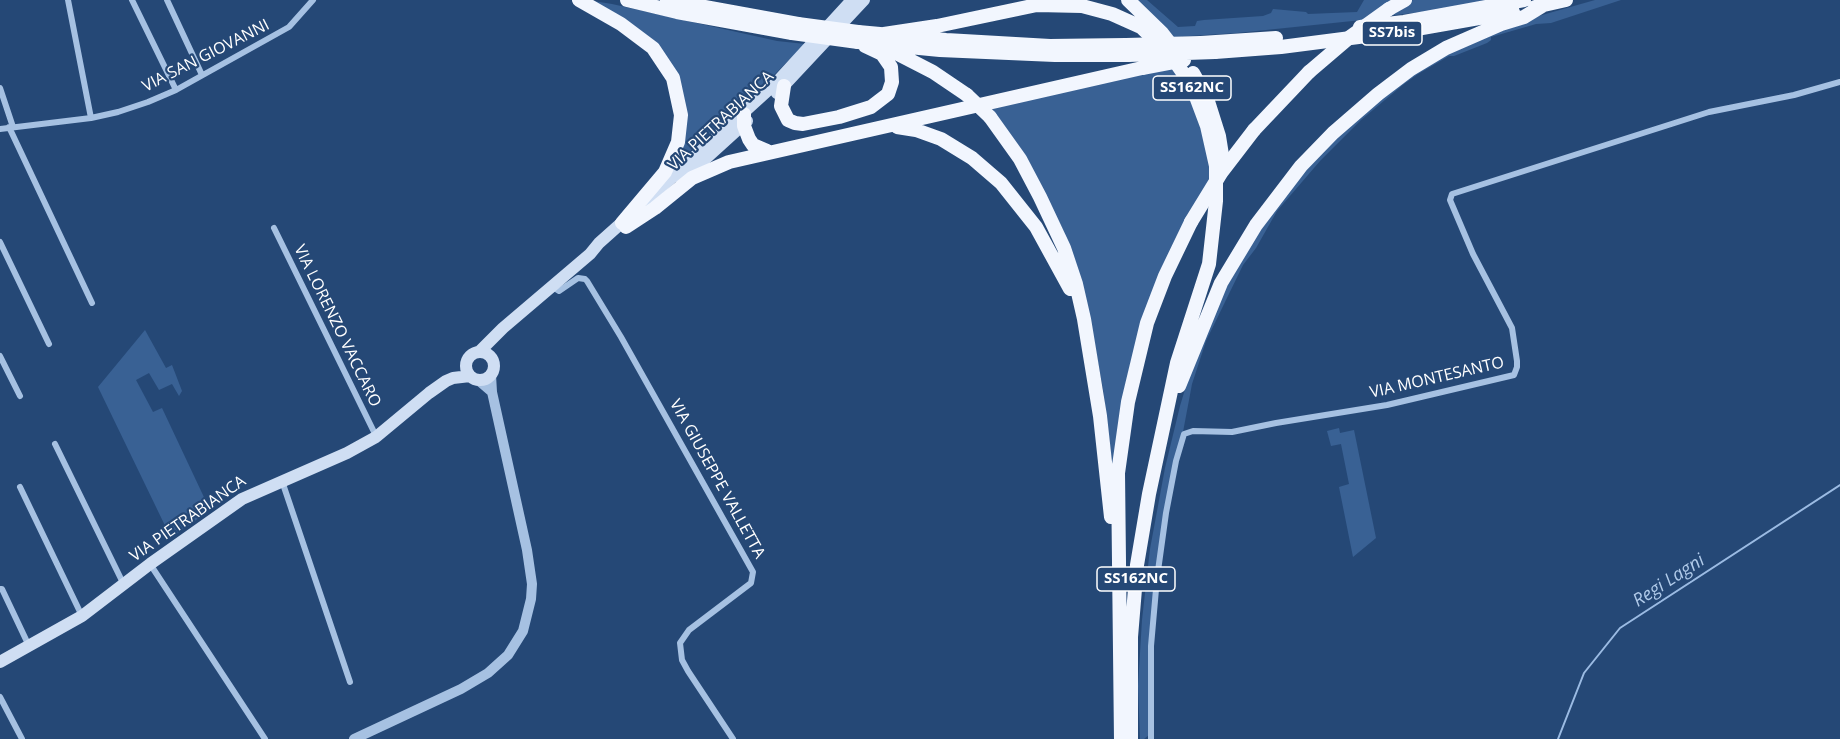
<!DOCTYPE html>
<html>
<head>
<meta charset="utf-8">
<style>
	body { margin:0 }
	canvas { display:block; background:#254876 }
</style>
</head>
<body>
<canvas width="1840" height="739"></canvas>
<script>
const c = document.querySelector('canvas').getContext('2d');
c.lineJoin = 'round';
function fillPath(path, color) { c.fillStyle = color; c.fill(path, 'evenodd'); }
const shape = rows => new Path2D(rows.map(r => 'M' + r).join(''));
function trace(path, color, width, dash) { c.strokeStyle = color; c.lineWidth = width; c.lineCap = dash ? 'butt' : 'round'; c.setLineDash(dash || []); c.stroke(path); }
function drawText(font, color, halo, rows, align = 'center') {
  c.font = font + ' "Open Sans",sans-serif'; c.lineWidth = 4.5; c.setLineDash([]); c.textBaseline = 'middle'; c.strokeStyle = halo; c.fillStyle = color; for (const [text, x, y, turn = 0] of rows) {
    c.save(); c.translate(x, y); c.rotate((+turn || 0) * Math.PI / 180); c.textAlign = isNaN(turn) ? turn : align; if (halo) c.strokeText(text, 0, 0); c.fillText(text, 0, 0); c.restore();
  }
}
fillPath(shape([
	[587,0,612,4,777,41,805,44,747,102,674,165,675,72],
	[1135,0,1147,0,1178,27,1195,26,1197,21,1204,20,1263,16,1271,13,1273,9,1306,12,1308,14,1357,12,1364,0,1394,0,1362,20,1237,33,1173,37],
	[1413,0,1488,0,1439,10,1387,16],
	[1595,0,1621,0,1551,23,1536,24,1491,37,1491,40,1487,43,1454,56,1449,56,1418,74,1404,84,1361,120,1320,161,1277,211,1256,248,1243,265,1206,341,1192,384,1155,581,1149,735,1144,739,1140,739,1138,686,1142,620,1150,549,1165,468,1180,406,1193,363,1225,286,1284,193,1342,129,1430,61,1507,25],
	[1176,67,1195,102,1213,176,1145,315,1131,361,1123,395,1113,469,1103,389,1086,298,1064,232,1034,172,987,107],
	[145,330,166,368,172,365,182,391,179,396,172,384,159,390,149,373,136,380,153,412,162,408,210,510,171,538,98,387],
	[1339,428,1340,433,1354,430,1376,538,1353,557,1339,487,1349,484,1341,444,1331,446,1327,431]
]), '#396194');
trace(shape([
	[1558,739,1584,673,1620,628,1840,485]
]), '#9bbbe3', 2);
trace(shape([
	[68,0,91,118],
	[132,0,176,90],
	[167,0,202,75],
	[0,88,13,127],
	[9,127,92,303],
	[0,129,91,118,118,112,148,102,176,90,289,27,313,0],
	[274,228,376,436],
	[0,242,49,344],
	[551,286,559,291,578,278,585,279,587,281,621,337,753,572,751,583,689,630,680,643,682,660,688,671,733,739],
	[0,356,20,396],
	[55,444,124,585],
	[282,481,350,682],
	[20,487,82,616],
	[150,564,265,739],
	[0,589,2,589,29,646],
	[0,697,22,739],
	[1151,739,1151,646,1157,578,1166,513,1176,461,1184,434,1193,431,1232,432,1276,423,1387,405,1514,375,1517,367,1517,361,1512,328,1473,254,1450,200,1452,194,1709,112,1794,95,1840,82]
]), '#a6c1e2', 6);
trace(shape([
	[478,380,492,392],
	[354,739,461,689,488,673,508,655,523,631,531,599,532,584,527,550,492,392,491,375]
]), '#a6c1e2', 10);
trace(shape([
	[777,93,864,0],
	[682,180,747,121],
	[647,200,776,83,852,0],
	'466 366a14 14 0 1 1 28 0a14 14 0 1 1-28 0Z',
	[479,352,503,328,590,254,599,243,627,218],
	[0,662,82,616,150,564,242,499,347,453,376,437,429,393,446,381,453,378,470,376]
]), '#cfdef3', 12);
trace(shape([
	[579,0,621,24,653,48,673,78,681,115,678,142,665,172,622,223],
	[627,0,677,12,792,33],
	[667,0,798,24],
	[1128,0,1162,33,1176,51],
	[1535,7,1566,0],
	[1389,9,1405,0],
	[1360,27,1404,22,1524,0],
	[858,32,946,40,1050,46,1126,45],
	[884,34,937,26,1037,5,1082,6,1112,14,1141,27,1172,57,1192,86,1207,126,1216,166,1216,201,1209,264,1177,363,1149,494,1137,565,1131,637,1131,739],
	[858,42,940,50,1055,55,1128,55],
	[1201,43,1276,38],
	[883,50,898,54,933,72,967,95],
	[1215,52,1281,47,1405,31,1513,12],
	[1193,73,1207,98,1219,136,1223,161],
	[784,86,781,106,788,120,795,123,803,124,839,117,871,107,888,94,892,82,891,67,882,54,865,46],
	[744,114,744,126,749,139,753,145,767,151],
	[990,117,1020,159,1040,197,1064,248,1076,284,1084,319,1100,416,1111,517],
	[897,127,916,130,941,139,972,158,1001,183,1036,227,1070,289],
	[1254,130,1309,72],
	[626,227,655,208,692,178,729,162,1142,68],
	[1179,386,1221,283,1256,225,1301,166,1333,133,1378,94,1411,69,1446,48,1501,24,1524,17,1542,6],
	[1121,739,1118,473,1128,402,1147,323,1165,276,1191,222]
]), '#f2f6fe', 14);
trace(shape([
	[798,24,858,32],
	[792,33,858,42],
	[1126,45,1201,43],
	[1128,55,1215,52],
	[1142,68,1184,60],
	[1309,72,1350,37,1389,9],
	[967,95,990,117],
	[1191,222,1221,173,1254,130]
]), '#f2f6fe', 14);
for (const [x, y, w] of [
	[1392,33,60],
	[1192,88,78],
	[1136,579,78]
]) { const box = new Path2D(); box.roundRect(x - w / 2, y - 12, w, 24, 4.5); c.fillStyle = '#254876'; c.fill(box); trace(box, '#fff', 1.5); }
drawText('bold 15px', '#fff', null, [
	["SS7bis",1392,33],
	["SS162NC",1192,88],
	["SS162NC",1136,579]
]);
drawText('16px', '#fff', '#254876', [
	["VIA SAN GIOVANNI",206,56,-27],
	["VIA PIETRABIANCA",721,121,-43],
	["VIA LORENZO VACCARO",337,326,64],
	["VIA MONTESANTO",1437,378,-13],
	["VIA GIUSEPPE VALLETTA",717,479,61],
	["VIA PIETRABIANCA",188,519,-35]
]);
drawText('italic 18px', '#b1cbea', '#254876', [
	["Regi Lagni",1669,581,-33]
]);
</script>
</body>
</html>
